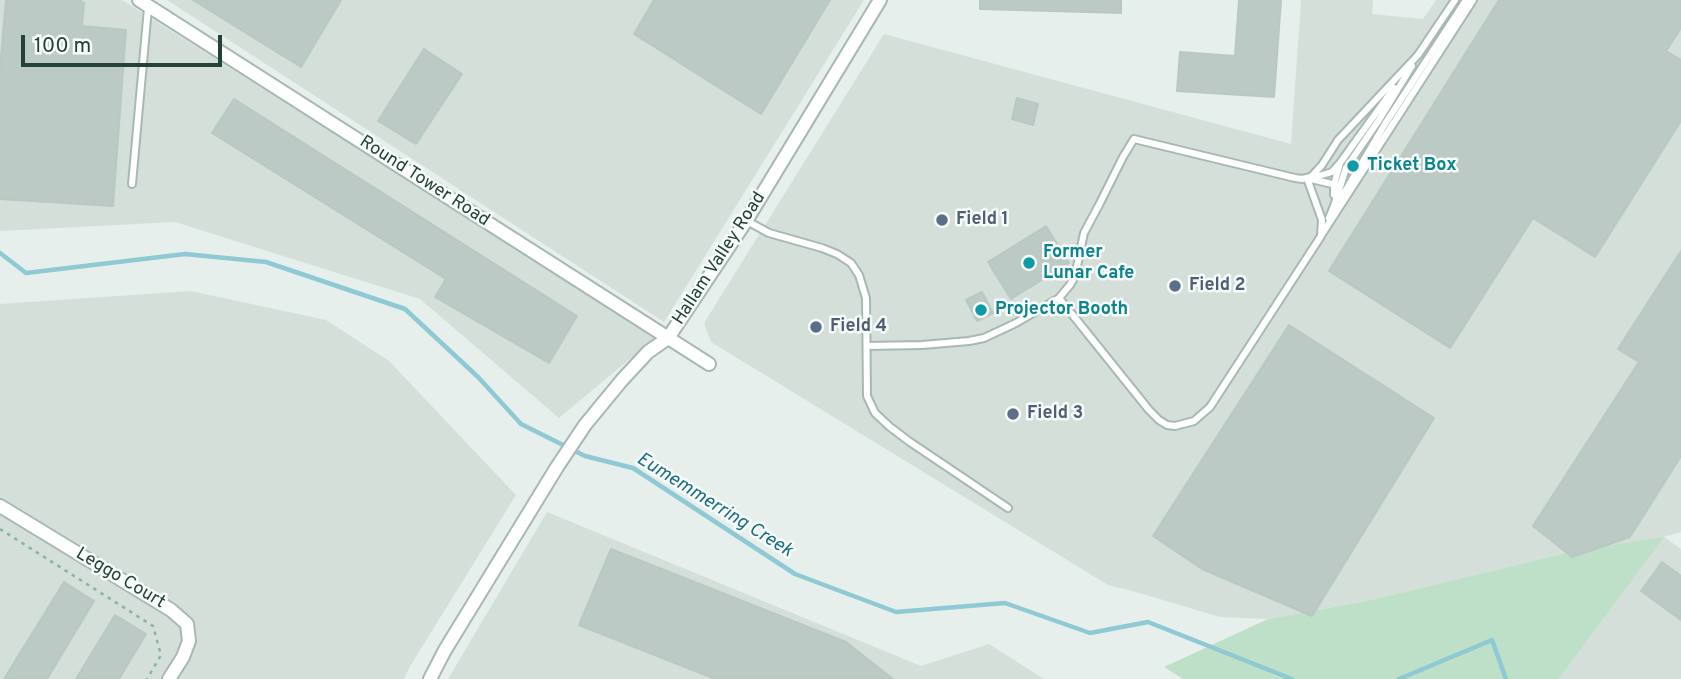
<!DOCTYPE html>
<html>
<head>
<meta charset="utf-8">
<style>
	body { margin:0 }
	#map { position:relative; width:1681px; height:679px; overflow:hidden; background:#e6efeb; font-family:Overpass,sans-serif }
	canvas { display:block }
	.scale { position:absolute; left:21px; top:35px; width:201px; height:32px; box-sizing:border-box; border:4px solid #24423a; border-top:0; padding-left:9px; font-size:21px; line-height:24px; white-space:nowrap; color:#24423a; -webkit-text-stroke:5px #f7fbf9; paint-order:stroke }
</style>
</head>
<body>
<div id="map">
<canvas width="1681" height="679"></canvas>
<div class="scale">100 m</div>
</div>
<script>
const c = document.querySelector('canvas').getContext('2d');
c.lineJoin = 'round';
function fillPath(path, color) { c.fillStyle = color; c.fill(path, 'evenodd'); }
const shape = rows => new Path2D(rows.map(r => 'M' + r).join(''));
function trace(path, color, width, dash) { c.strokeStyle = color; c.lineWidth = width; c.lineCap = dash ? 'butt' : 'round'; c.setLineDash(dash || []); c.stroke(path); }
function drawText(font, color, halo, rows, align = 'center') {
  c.font = font + ' Overpass,sans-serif'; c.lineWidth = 5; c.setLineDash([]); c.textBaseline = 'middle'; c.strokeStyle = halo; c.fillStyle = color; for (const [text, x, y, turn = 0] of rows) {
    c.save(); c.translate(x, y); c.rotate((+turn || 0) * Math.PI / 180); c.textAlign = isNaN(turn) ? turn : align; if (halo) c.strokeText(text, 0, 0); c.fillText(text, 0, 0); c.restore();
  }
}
fillPath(shape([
	[0,0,122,0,656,337,559,418,420,299,175,222,0,231],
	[167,0,864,0,664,322],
	[1301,0,1373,0,1372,14,1423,19,1436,0,1681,0,1681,532,1664,537,1681,549,1681,679,1559,679,1663,538,1578,550,1371,600,1268,619,1220,617,1136,592,1108,585,711,342,704,323,884,34,1291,144],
	[191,291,326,320,389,361,516,495,409,668,404,679,0,679,0,304],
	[547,512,921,666,989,644,1044,679,448,679]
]), '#d4dfda');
fillPath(shape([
	[1664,537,1559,679,1183,679,1164,667,1268,619,1371,600,1578,550]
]), '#bfe0c8');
trace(shape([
	[0,253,26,273,185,254,266,262,405,309,478,377,521,424,585,456,633,468,795,574,896,612,1005,603,1090,633,1148,622,1292,679],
	[1399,679,1492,640,1506,679]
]), '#8ec9d4', 4.5);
const building = shape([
	[6,0,79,0,84,3,82,26,126,30,113,206,0,199,0,68,6,0],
	[193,0,341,0,301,67,193,0],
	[654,0,830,0,761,114,634,34,654,0],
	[980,0,1121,0,1121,13,980,9,980,0],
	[1239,0,1281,0,1274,97,1177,91,1180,52,1235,56,1239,0],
	[1499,0,1681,0,1681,28,1666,51,1681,60,1681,121,1595,257,1533,218,1450,348,1329,271,1499,0],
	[424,49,462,74,416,144,378,121,424,49],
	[1017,98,1038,104,1033,125,1012,119,1017,98],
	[234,99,577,316,549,363,435,297,446,279,212,133,234,99],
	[1046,226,1069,263,1011,299,988,262,1046,226],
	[1681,251,1681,456,1630,537,1572,557,1533,526,1639,362,1618,349,1681,251],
	[982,292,993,313,977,321,966,300,982,292],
	[1289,325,1434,418,1312,616,1202,569,1153,536,1289,325],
	[611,549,846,642,893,679,715,679,579,625,611,549],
	[1662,562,1681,576,1681,620,1641,591,1662,562],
	[64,582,94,601,47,679,4,679,64,582],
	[115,615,146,634,119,679,76,679,115,615]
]);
fillPath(building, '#bbcac4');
trace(building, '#b8c9c2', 2);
const lane = shape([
	[1307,178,1336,185],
	[1312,178,1332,172,1339,164],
	[132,184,148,8],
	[1334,195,1334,185,1340,163,1394,88],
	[1340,200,1385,124,1466,0],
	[1329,218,1334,206,1346,168,1379,120,1412,66],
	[747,221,769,233,822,248,837,254,851,263,859,275,866,298,867,396,875,413,890,427,910,442,1008,508],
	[1322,234,1473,0],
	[1059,298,1149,410,1159,420,1167,425,1175,426,1194,421,1210,407,1321,236,1322,220,1307,178],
	[867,346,922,345,969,341,984,338,1016,323,1059,298,1070,285,1075,276,1084,233,1099,205,1123,157,1134,139,1295,178,1302,179,1311,177,1322,165,1338,140,1418,55,1455,0]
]);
const street = shape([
	[139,0,709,364],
	[0,506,171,610,187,624,189,641,183,657,169,679],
	[430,679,445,650,557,467,585,425,622,380,648,352,668,338,746,221,880,0]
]);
trace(lane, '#a8b8b2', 10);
trace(street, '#a8b8b2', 16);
trace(shape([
	[0,529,153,626,161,655,147,679]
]), '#86b3a5', 2.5, [3.5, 5]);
trace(lane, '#fff', 6);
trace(street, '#fff', 12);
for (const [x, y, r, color] of [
	[1353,166,7,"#0f9aa8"],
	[942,220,7,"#5c6f8a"],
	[1029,263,7,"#0f9aa8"],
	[1175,286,7,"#5c6f8a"],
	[981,310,7,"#0f9aa8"],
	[816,327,7,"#5c6f8a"],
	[1013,414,7,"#5c6f8a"]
]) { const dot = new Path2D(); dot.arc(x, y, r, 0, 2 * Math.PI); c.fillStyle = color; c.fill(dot); trace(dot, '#f7fbf9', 2.5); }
drawText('bold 18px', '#0d838f', '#f7fbf9', [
	["Ticket Box",1367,166],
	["Former",1043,253],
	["Lunar Cafe",1043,274],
	["Projector Booth",995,310]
], 'left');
drawText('18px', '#24423a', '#f7fbf9', [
	["Round Tower Road",424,182,33],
	["Hallam Valley Road",720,259,-57],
	["Leggo Court",120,579,31]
]);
drawText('bold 18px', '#4e5e75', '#f7fbf9', [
	["Field 1",956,220],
	["Field 2",1189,286],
	["Field 4",830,327],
	["Field 3",1027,414]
], 'left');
drawText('italic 19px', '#1c6f80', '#f7fbf9', [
	["Eumemmerring Creek",714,506,32]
]);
</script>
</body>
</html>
